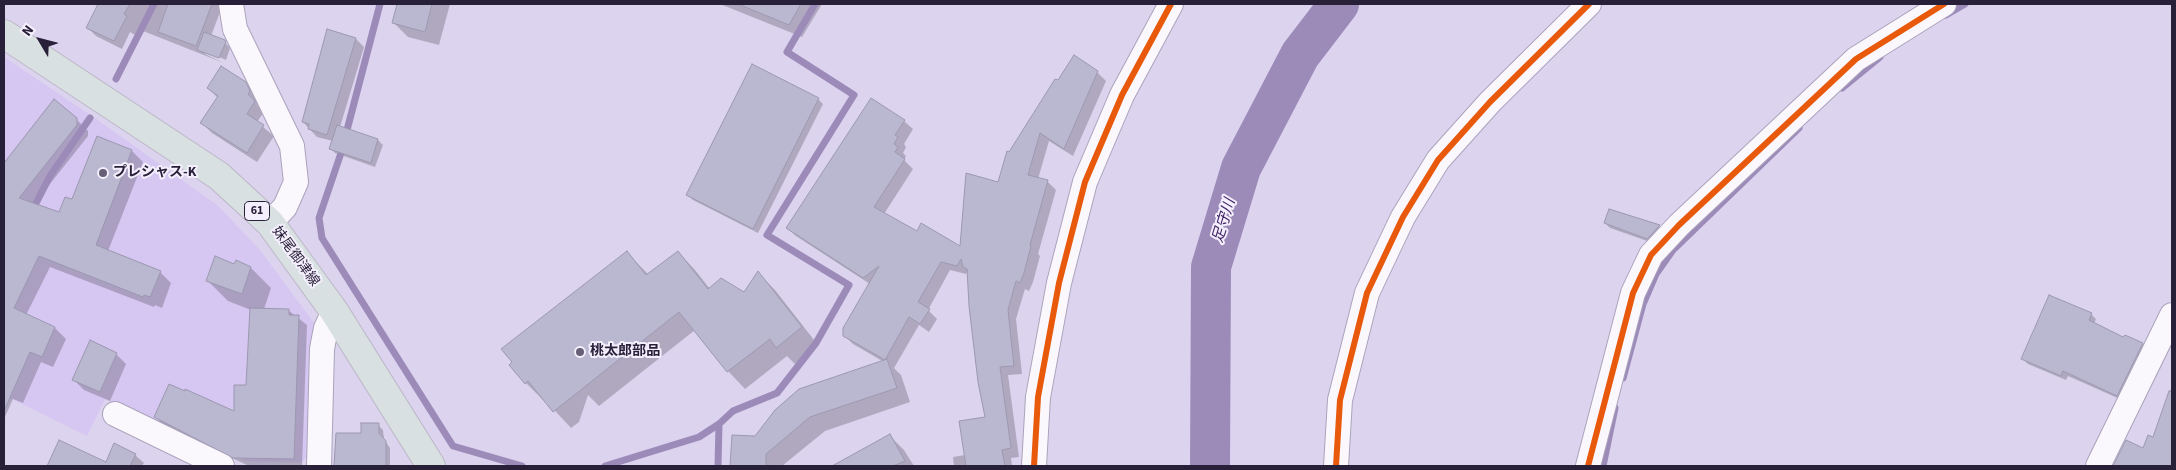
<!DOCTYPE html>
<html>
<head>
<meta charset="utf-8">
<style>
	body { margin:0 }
	#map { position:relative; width:2176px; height:470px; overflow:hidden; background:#dcd3ef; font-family:"Source Sans 3",sans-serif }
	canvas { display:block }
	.frame { position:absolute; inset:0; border:5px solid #281f38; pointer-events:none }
	.north { position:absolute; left:15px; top:15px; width:50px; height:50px; -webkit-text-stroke:4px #f4effd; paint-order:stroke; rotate:307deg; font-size:14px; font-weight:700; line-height:20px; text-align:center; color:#281f38 }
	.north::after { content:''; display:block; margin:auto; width:18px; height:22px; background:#281f38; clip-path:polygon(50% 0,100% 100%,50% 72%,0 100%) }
</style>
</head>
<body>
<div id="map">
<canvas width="2176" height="470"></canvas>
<div class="frame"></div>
<div class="north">N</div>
</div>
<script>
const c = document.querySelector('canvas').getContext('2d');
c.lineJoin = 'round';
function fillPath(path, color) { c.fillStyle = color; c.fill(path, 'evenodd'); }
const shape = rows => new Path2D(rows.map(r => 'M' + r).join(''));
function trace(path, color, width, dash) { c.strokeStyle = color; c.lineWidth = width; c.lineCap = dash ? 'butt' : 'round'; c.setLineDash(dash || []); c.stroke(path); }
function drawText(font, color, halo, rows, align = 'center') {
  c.font = font + ' "Source Sans 3","Noto Sans JP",sans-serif'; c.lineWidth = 4; c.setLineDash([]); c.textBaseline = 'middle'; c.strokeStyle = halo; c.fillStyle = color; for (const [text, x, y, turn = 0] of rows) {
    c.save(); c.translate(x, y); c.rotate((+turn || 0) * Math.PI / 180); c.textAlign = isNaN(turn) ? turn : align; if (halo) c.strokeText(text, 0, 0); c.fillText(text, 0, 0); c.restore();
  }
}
fillPath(shape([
	[4,57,99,121,217,205,260,250,314,323,311,452,301,463,245,461,105,399,87,436,4,395]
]), '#d5c6f2');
fillPath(shape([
	[100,4,223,4,211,36,224,41,230,48,226,60,205,51,205,54,224,63,138,29,135,35,130,32,122,49,96,36,88,28],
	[399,4,450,4,439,45,408,37,394,23],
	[720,4,822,4,802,37],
	[327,31,356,39,364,47,340,127,378,140,383,145,375,167,335,153,330,148,333,141,317,137,303,122],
	[1097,72,1106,81,1073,156,1049,141,1038,179,1047,181,1056,190,1038,254,1040,256,1033,282,1029,291,1025,289,1016,319,1022,374,1008,375,1019,457,1011,458,1012,466,954,466,953,457,965,455,986,418,969,270,966,274,950,270,928,310,937,319,929,332,919,325,894,368,901,375,910,402,825,431,782,466,732,466,733,436,756,437,884,362,853,344,844,335,870,284,796,236,787,228,904,121,913,129,904,144,906,147,903,153,906,156,904,160,913,169,884,214,917,233,961,248,999,183,1010,153,1058,82],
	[245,83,256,94,260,102,257,105,264,112,257,122,274,136,257,162,212,133,202,123,218,98,208,88],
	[818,99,823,104,758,233,693,200,688,195],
	[76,119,88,131,88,136,34,204,60,214,73,201,98,138,132,151,143,162,108,251,160,272,171,283,162,308,155,305,154,307,50,267,26,315,55,328,66,339,53,367,41,362,23,403,13,399,4,419,4,160,7,161],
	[1605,223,1659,226,1664,231,1653,243,1610,228],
	[678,252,695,270,710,289,745,293,758,273,775,290,818,345,795,364,787,356,745,389,728,371,695,330,599,406,588,395,579,422,571,428,544,399,543,400,526,383,627,253,649,275],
	[235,266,251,268,271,288,264,309,288,310,307,325,302,466,249,466,164,426,156,417,235,412,247,386,251,310,228,301,207,280],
	[2091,314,2096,319,2094,324,2124,339,2142,344,2147,349,2122,400,2068,376,2066,380,2028,364,2023,359],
	[116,354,126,364,110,401,84,390,74,380],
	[2172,386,2172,466,2114,466,2127,441,2144,450,2154,438],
	[378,425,383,430,384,439,390,448,390,466,336,466,337,434,362,434],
	[890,436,904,450,914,466,874,466,872,446],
	[60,442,106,463,135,455,144,463,142,466,49,466]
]), '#0003');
trace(shape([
	[380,4,341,153,319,218,322,238,453,446,522,466],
	[1946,15,1965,4],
	[116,79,154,4],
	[1842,88,1880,57],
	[32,211,50,176,90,118],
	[1623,378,1643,304,1656,274,1673,250,1799,128],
	[605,466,699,437,719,424,733,411,777,393,816,343,849,285,767,235,854,95,787,52,815,4],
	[718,466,719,424],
	[1603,466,1615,408]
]), '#9c8bb9', 7);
trace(shape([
	[1210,466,1211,267,1241,168,1300,55,1339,4]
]), '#9c8bb9', 40);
const building = shape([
	[98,4,130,4,124,14,127,16,114,41,86,28,98,4],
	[168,4,212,4,196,46,158,32,168,4],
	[397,4,432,4,425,32,392,23,397,4],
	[738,4,801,4,789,25,738,4],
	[327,29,356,38,327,135,308,129,309,124,302,122,327,29],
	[204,32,225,40,226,42,219,58,197,50,204,32],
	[1074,55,1098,71,1064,149,1040,133,1028,175,1048,180,1030,245,1031,246,1024,273,1020,283,1016,281,1008,310,1014,366,1000,367,1011,448,1002,450,1005,466,966,466,959,421,985,417,978,382,969,306,967,269,963,267,961,259,957,266,941,262,918,302,930,309,920,324,909,317,885,360,843,336,843,328,879,266,863,278,786,228,871,98,905,120,895,135,898,137,894,144,898,147,895,152,905,159,874,207,917,231,921,223,960,246,966,173,998,182,1007,151,1009,152,1055,79,1058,80,1074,55],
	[752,64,819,98,753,229,686,195,752,64],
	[221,66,246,82,250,91,248,94,255,101,247,114,264,125,247,153,200,123,218,96,207,88,221,66],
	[54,99,77,118,77,125,19,198,59,212,65,197,72,199,97,136,132,150,96,245,161,271,150,297,144,295,143,297,39,256,14,308,55,327,42,357,30,352,4,411,4,163,54,99],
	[337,125,378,139,371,163,329,149,337,125],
	[1609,209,1660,225,1647,239,1604,223,1609,209],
	[627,251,646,275,678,251,708,289,721,278,744,292,758,271,802,327,776,348,770,339,727,372,679,312,553,412,528,381,525,384,509,365,512,362,501,349,627,251],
	[215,256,234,264,236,260,251,267,242,294,206,281,215,256],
	[2049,295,2092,313,2089,320,2123,337,2125,335,2143,343,2117,396,2063,371,2061,376,2021,359,2049,295],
	[250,308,289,309,289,315,299,315,294,459,233,458,154,417,169,384,185,391,185,389,234,411,234,385,246,385,250,308],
	[90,340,117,353,100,392,72,380,90,340],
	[887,359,897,388,810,417,766,454,766,466,730,466,732,435,755,436,775,410,799,389,887,359],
	[2169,391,2172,391,2172,466,2113,466,2126,440,2143,448,2148,435,2153,437,2169,391],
	[361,423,379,423,379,433,386,441,386,466,334,466,336,433,361,433,361,423],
	[890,434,905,461,893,466,832,466,890,434],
	[59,440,106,462,114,443,136,454,130,466,47,466,59,440]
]);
fillPath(building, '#bab7d0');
trace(building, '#9c98b0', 1);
const minor = shape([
	[231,4,235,29,292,146,296,182,285,207,270,223],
	[115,414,222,466],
	[319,466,322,349,326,328,334,311],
	[1034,466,1038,397,1059,283,1085,182,1122,95,1171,4],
	[1336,466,1340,400,1367,293,1403,217,1438,160,1490,102,1589,4],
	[1588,466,1633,293,1651,255,1679,225,1856,59,1944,4],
	[2098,466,2172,315]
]);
const major = shape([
	[4,34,219,176,270,223,334,311,431,466]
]);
trace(minor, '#aba3bb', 26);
trace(major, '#bbb6c6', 30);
trace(minor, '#faf8fd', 24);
trace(major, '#d9e0e2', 28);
trace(shape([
	[1034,466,1038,397,1059,283,1085,182,1122,95,1171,4],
	[1336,466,1340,400,1367,293,1403,217,1438,160,1490,102,1589,4],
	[1588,466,1633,293,1651,255,1679,225,1856,59,1944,4]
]), '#e8590c', 6);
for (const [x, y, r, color] of [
	[103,173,5,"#675e78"],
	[580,352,5,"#675e78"]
]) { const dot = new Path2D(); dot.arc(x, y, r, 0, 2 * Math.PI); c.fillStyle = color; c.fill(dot); trace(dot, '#f4effd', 2); }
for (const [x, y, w] of [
	[257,211,25]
]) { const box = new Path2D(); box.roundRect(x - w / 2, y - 9.5, w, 19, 4); c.fillStyle = '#f4effd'; c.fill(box); trace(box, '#281f38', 1); }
drawText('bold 12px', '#281f38', null, [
	["61",257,211]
]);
drawText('bold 14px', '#281f38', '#f4effd', [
	["プレシャス-K",113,173],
	["桃太郎部品",590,352]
], 'left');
drawText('14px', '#281f38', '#f4effd', [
	["妹尾御津線",295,257,54]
]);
drawText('italic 15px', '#402265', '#f4effd', [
	["足守川",1225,221,-73]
]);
</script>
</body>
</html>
